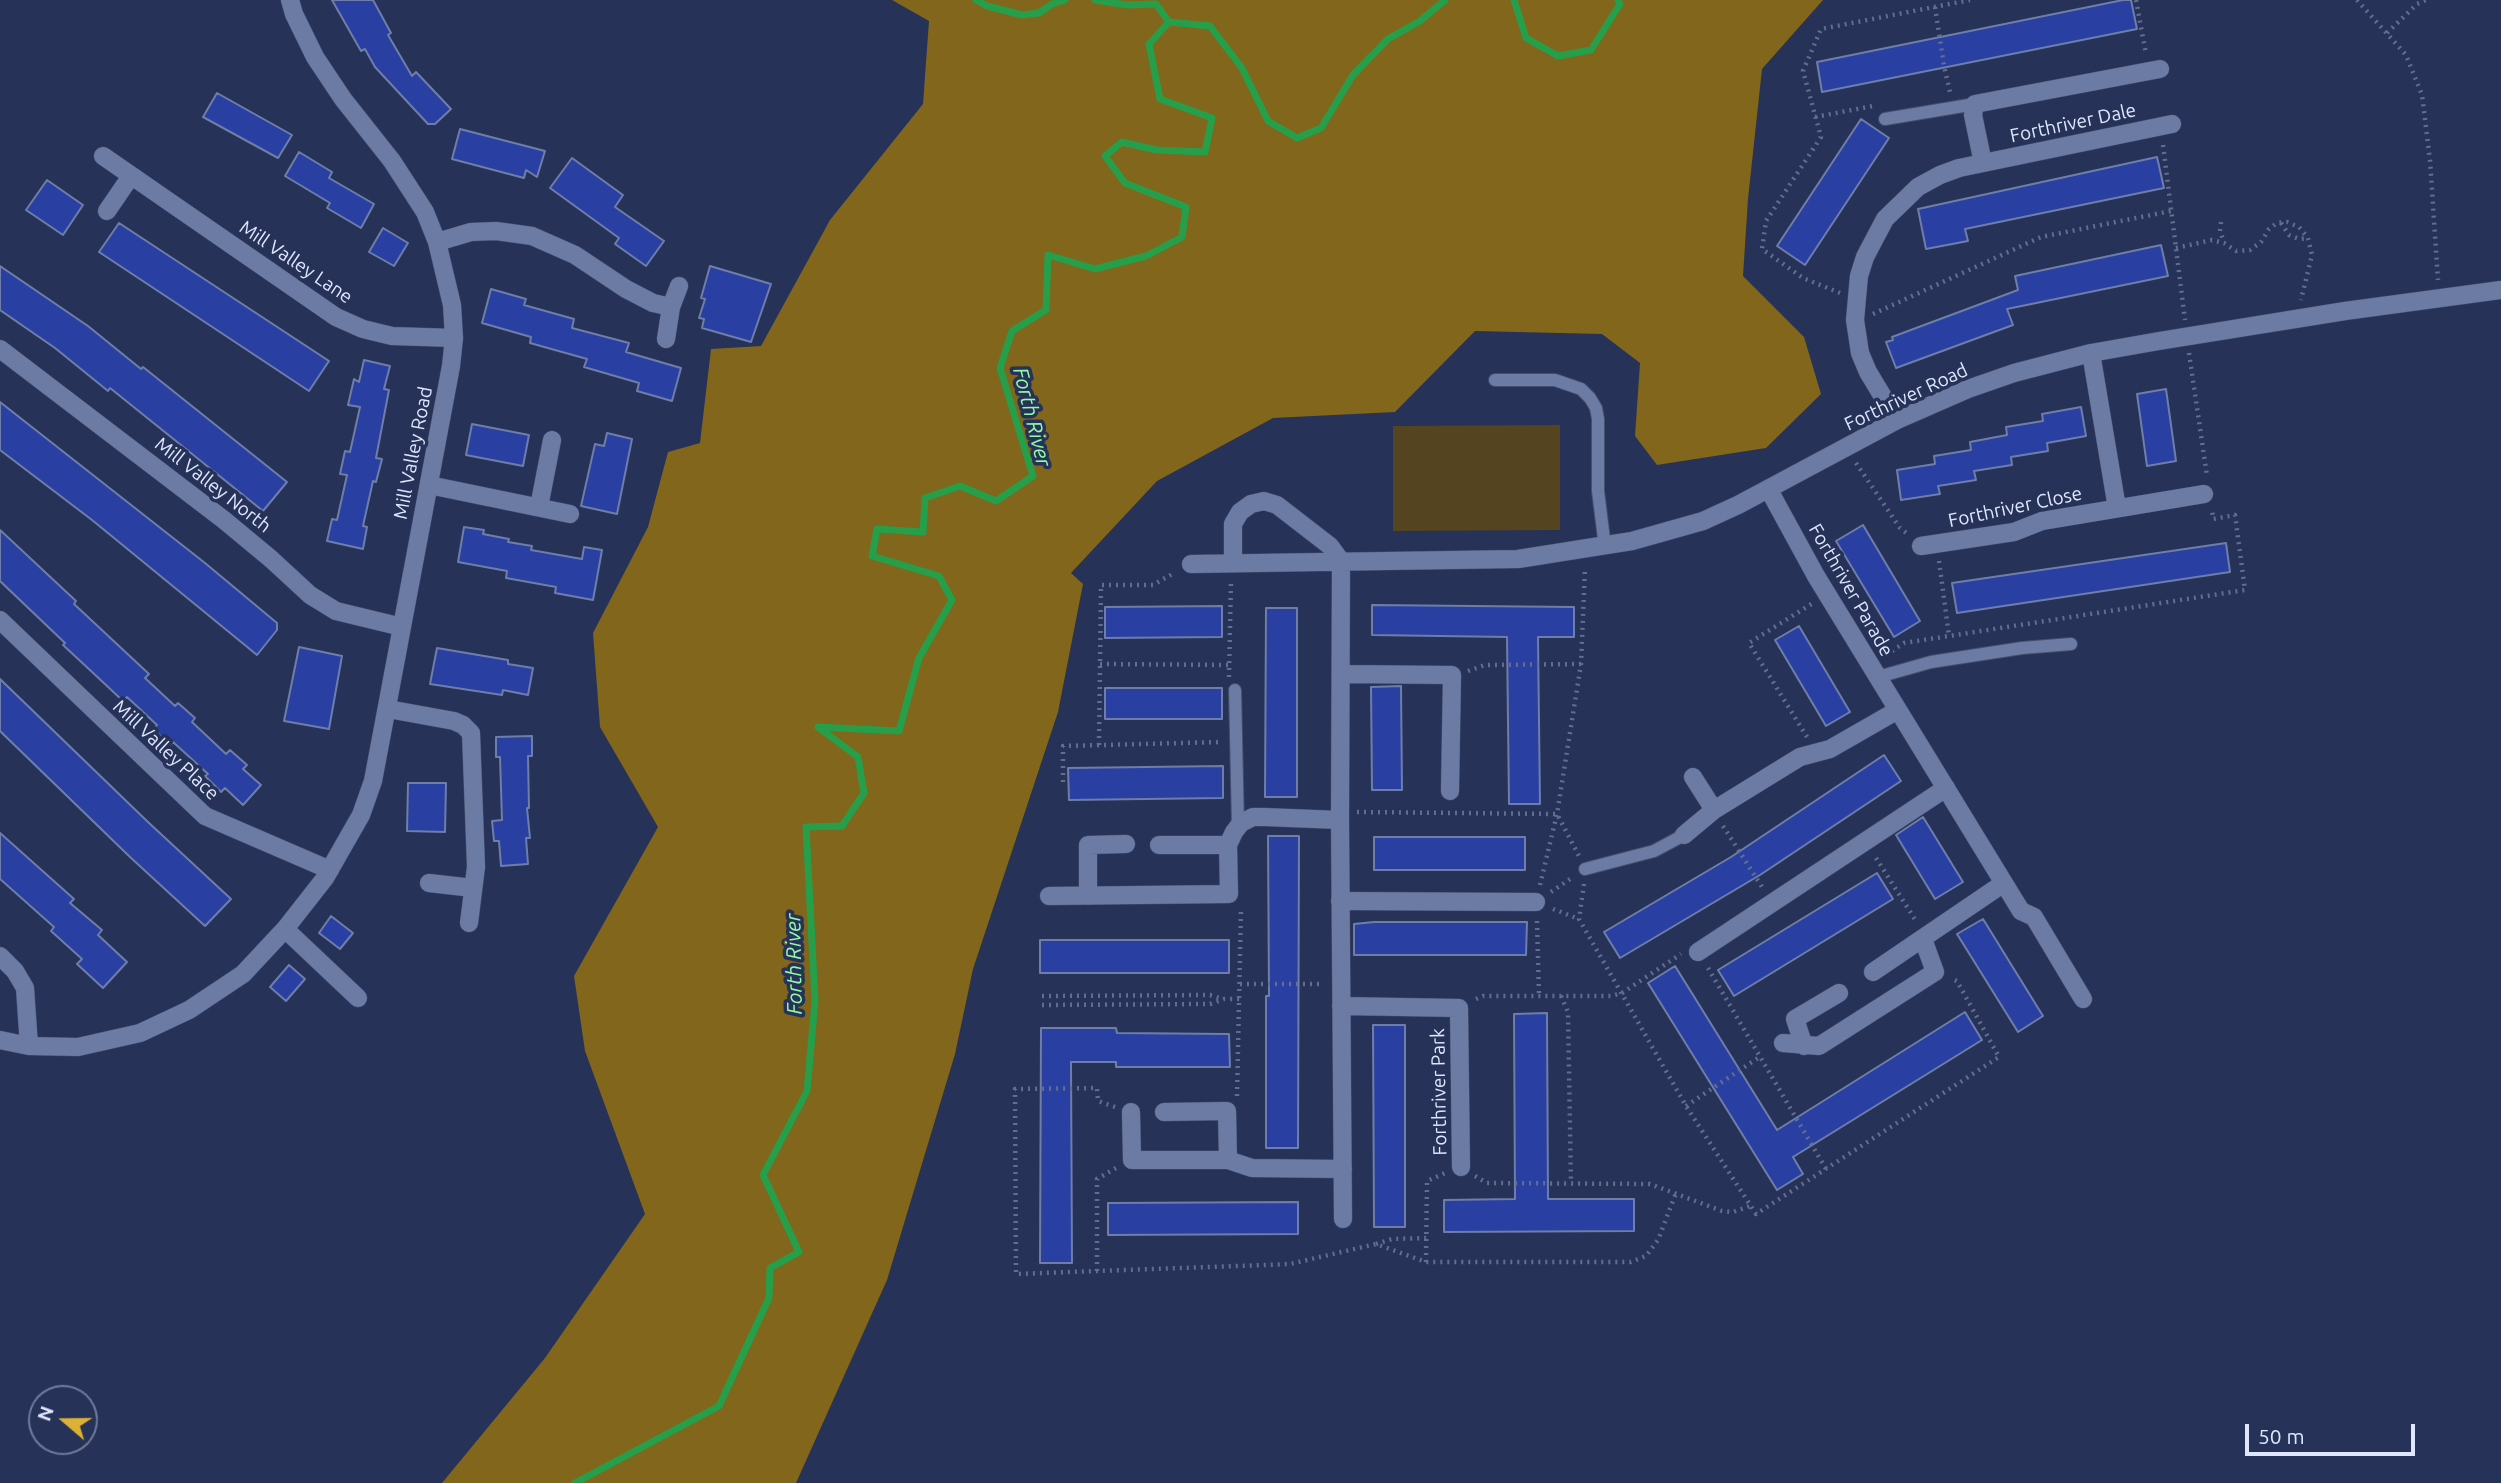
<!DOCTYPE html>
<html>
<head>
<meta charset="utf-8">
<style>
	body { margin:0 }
	#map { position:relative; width:2501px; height:1483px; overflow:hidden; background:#263257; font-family:Ubuntu,sans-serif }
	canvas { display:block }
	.north { position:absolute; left:28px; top:1385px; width:70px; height:70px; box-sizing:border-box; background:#263257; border:2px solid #707a9a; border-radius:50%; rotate:290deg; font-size:19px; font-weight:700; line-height:28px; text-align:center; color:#dee7fe }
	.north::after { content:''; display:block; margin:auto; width:24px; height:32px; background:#ddb133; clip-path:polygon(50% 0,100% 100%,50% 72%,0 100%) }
	.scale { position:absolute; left:2245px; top:1424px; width:170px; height:32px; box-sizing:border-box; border:4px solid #dee7fe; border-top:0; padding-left:9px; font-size:21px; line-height:24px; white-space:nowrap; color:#dee7fe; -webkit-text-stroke:5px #263257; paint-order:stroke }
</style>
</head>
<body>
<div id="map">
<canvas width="2501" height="1483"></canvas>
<div class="north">N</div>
<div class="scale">50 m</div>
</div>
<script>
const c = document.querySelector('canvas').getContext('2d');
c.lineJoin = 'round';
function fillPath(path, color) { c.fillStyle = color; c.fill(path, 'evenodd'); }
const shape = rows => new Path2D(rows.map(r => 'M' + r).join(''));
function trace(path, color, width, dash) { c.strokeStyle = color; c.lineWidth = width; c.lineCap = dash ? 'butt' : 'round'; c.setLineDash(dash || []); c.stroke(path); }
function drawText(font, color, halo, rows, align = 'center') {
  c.font = font + ' Ubuntu,sans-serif'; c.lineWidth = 7; c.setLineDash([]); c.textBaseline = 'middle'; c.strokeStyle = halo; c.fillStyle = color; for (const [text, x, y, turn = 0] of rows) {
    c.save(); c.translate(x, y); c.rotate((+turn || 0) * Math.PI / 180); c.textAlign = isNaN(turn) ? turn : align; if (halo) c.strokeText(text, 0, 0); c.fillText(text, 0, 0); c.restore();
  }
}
fillPath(shape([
	[1560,425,1560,530,1393,531,1393,426]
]), '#544520');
fillPath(shape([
	[892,0,1823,0,1762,69,1748,199,1743,276,1804,337,1821,394,1766,448,1657,465,1635,436,1640,363,1602,334,1475,331,1395,412,1273,418,1157,481,1071,573,1083,584,1058,712,973,969,955,1054,887,1280,796,1483,442,1483,545,1358,645,1214,585,1051,574,976,658,827,600,727,593,633,648,527,668,452,700,443,711,349,761,346,830,220,923,104,929,21]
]), '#81661b');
trace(shape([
	[976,0,987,6,1022,15,1039,13,1052,4,1065,0],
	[1095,0,1127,5,1156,4,1169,22],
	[1514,0,1526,38,1558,56,1591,50,1620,4,1618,0],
	[1169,22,1210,26,1242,68,1268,121,1297,138,1321,128,1353,75,1388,39,1420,21,1445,0],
	[575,1483,719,1406,769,1298,770,1268,799,1252,763,1175,807,1091,815,1001,806,827,842,826,864,793,858,757,818,727,899,731,919,658,952,600,939,576,872,556,877,529,923,532,925,498,960,486,996,501,1033,476,1000,368,1012,331,1046,310,1048,255,1095,269,1146,256,1182,237,1186,207,1125,183,1105,156,1122,142,1156,150,1205,152,1212,118,1160,99,1149,44,1169,22]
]), '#269e4a', 7);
const building = shape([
	[332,0,373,0,391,33,388,35,412,76,416,72,451,109,435,124,428,124,375,67,365,49,361,51,332,0],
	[2123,0,2131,0,2137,29,1822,92,1817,62,2123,0],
	[217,93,292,135,278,158,203,117,217,93],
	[1861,119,1889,138,1805,265,1777,246,1861,119],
	[460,129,545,151,537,177,526,170,524,178,452,159,460,129],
	[299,152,332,172,329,178,374,204,361,228,327,208,330,203,285,176,299,152],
	[2157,157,2164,188,1965,229,1968,241,1926,249,1918,209,2157,157],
	[572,158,623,195,615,207,664,241,646,266,615,244,619,238,550,188,572,158],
	[47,180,83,205,63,235,26,210,47,180],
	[119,223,329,361,309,391,99,252,119,223],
	[383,228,408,243,394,266,369,252,383,228],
	[2161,245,2168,276,2007,309,2013,325,1896,368,1886,342,1893,340,1892,337,2018,290,2015,276,2161,245],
	[0,266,88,326,141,369,143,367,287,482,263,511,110,388,108,391,55,348,0,310,0,266],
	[710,266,771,284,751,342,702,328,704,319,699,318,705,299,701,298,710,266],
	[491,289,526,299,524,305,574,319,572,328,629,343,626,352,681,368,672,401,637,391,639,383,584,367,587,359,530,343,531,337,482,323,491,289],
	[364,360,390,366,384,389,389,390,376,458,382,459,376,482,373,481,363,526,367,527,363,549,327,541,332,519,337,520,347,475,340,474,345,451,350,452,360,407,348,405,354,379,359,382,364,360],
	[2166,389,2176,461,2147,466,2137,394,2166,389],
	[0,402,205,563,277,623,277,630,257,655,92,520,0,450,0,402],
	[2081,407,2086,436,2047,443,2048,451,2011,457,2012,465,1974,471,1976,480,1938,486,1940,494,1901,500,1897,470,1935,464,1934,456,1971,450,1970,442,2007,435,2006,427,2043,421,2042,414,2081,407],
	[472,424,529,435,523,466,466,455,472,424],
	[607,433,632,439,617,514,581,506,595,444,604,446,607,433],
	[1863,525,1920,621,1894,637,1836,541,1863,525],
	[464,527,484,530,483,534,509,539,508,542,532,546,531,550,582,559,584,547,602,550,593,600,555,593,556,587,506,578,507,571,458,562,464,527],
	[0,530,76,601,74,604,149,674,145,678,175,706,178,703,195,718,192,722,226,754,230,750,247,765,243,769,261,785,243,805,225,788,221,792,205,776,208,774,173,742,170,745,153,729,157,725,127,697,123,701,91,671,63,645,65,643,0,581,0,530],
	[2226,543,2230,572,1957,613,1952,583,2226,543],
	[1372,605,1574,607,1574,637,1538,637,1540,804,1509,804,1507,637,1372,635,1372,605],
	[1222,606,1222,637,1105,638,1105,607,1222,606],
	[1266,608,1297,608,1297,797,1265,797,1266,608],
	[1799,626,1850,712,1826,726,1775,640,1799,626],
	[299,647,342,656,329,729,284,721,299,647],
	[437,648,508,660,508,664,533,668,528,695,503,690,502,695,430,684,437,648],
	[0,679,149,823,231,899,205,926,130,857,0,731,0,679],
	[1401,686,1402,790,1372,790,1371,687,1401,686],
	[1105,688,1222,688,1222,719,1105,719,1105,688],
	[532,736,532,756,528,756,529,808,527,808,530,838,526,838,528,864,501,866,499,841,494,841,492,821,502,820,500,757,496,757,496,737,532,736],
	[1884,755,1901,781,1760,875,1620,958,1604,932,1731,857,1884,755],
	[1223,766,1223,798,1069,800,1068,768,1223,766],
	[408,783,446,783,445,832,407,831,408,783],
	[1923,817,1963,882,1935,899,1896,835,1923,817],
	[0,833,74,899,70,903,102,930,98,935,127,962,103,988,77,964,82,959,51,931,54,927,0,879,0,833],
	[1268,836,1299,836,1298,1148,1266,1148,1266,996,1269,996,1268,836],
	[1374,837,1525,837,1525,870,1374,870,1374,837],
	[1877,873,1893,899,1734,996,1718,970,1877,873],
	[331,916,353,933,340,949,319,933,331,916],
	[1983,919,2043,1016,2018,1032,1957,934,1983,919],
	[1374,922,1527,922,1526,955,1354,955,1354,924,1374,922],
	[1040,940,1229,940,1229,973,1040,973,1040,940],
	[289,965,305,979,286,1001,270,987,289,965],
	[1675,966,1777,1130,1965,1012,1982,1040,1793,1157,1803,1174,1777,1190,1648,983,1675,966],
	[1547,1013,1548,1199,1634,1199,1634,1231,1444,1232,1444,1200,1515,1199,1514,1014,1547,1013],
	[1373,1025,1405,1025,1405,1227,1374,1227,1373,1025],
	[1041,1028,1116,1028,1117,1033,1229,1034,1230,1067,1116,1067,1116,1062,1071,1062,1072,1263,1040,1263,1041,1028],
	[1298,1202,1298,1234,1108,1235,1108,1203,1298,1202]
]);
fillPath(building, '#2940a2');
trace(building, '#6e7ea8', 2);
const service = shape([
	[1885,119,1975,104],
	[1495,380,1555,380,1581,389,1590,398,1596,408,1598,419,1598,491,1605,547],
	[1878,677,1931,662,2022,648,2071,644],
	[1235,690,1238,827],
	[1585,869,1654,851,1684,835]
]);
const pedestrian = shape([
	[1340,901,1536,902],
	[2021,911,2034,917,2083,999],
	[1698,952,1946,788]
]);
const minor = shape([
	[103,156,336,317,363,329,392,336,454,338],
	[1983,163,1973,115,1975,104,2160,69],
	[107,211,131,176],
	[437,242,471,232,496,231,532,236,575,255,626,289,653,303,671,307],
	[666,339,671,307,679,286],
	[0,349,224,520,271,559,310,595,336,611,402,627],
	[2091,353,2117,508],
	[1897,420,1868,372,1860,353,1855,320,1859,276,1865,257,1885,219,1918,187,1940,175,1959,168,2172,124],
	[429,485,570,514],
	[1769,490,1816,576,2021,911],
	[539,507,552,440],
	[1921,546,2014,532,2042,521,2204,494],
	[1233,563,1233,524,1240,512,1251,504,1264,501,1277,505,1330,546,1341,561,1340,820,1343,1219],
	[1191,564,1518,559,1632,541,1703,521,1738,505,1897,420,1968,389,2014,373,2091,353,2159,341,2345,311,2501,290],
	[0,620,205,816,330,870],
	[1341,674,1452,675,1450,791],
	[388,709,454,721,463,725,471,733,476,867,469,923],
	[1693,777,1714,810],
	[1684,835,1714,810,1800,757,1830,749,1898,710],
	[1159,845,1228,845],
	[429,883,473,888],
	[1049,896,1229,894,1228,845,1234,832,1241,823,1253,817,1264,817,1340,820],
	[1088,896,1088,845,1126,844],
	[285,929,358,998],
	[0,956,15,971,25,988,29,1046],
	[1873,972,2004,883],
	[1341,1006,1459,1008,1461,1167],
	[0,1040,29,1046,78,1047,140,1033,189,1010,243,974,285,929,325,878,361,815,373,781,451,366,454,338,452,305,437,242,425,212,392,161,343,99,315,57,294,14,290,0],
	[1783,1043,1819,1046,1935,972,1923,939],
	[1804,1046,1795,1019,1839,993],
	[1131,1112,1132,1160,1228,1160,1252,1168,1343,1169],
	[1164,1112,1227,1111,1228,1160]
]);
trace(service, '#454f6e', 14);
trace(pedestrian, '#454f6e', 19);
trace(minor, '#454f6e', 19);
trace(shape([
	[2136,0,2146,54],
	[2357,0,2406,55,2422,95,2430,160,2438,280],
	[1935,7,1944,66,1950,92],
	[2387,33,2417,4,2426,0],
	[1815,117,1873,106],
	[2163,145,2185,320],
	[2221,222,2220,231,2224,242],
	[2281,223,2289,235,2299,239,2307,238],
	[2176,248,2212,240,2224,243,2236,251,2250,250,2261,242,2269,229,2277,223,2287,222,2299,227,2308,238,2312,255,2301,300],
	[1840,293,1803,278,1762,249,1766,221,1821,137,1803,71,1821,29,1970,0],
	[1873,314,2041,237,2171,211],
	[2189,353,2207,476],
	[1856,463,1900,528,1909,535],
	[1939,561,1949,636],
	[1886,655,1904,643,2245,590,2235,515,2213,519,2212,509],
	[1100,664,1229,665],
	[1468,671,1485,665,1581,664],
	[1229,677,1231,581],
	[1807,737,1749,643,1813,603],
	[1099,745,1101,585,1153,585,1174,573],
	[1063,782,1063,746,1221,742],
	[1357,812,1557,814,1579,856],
	[1723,826,1762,887],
	[1876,858,1916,921],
	[1584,884,1579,919,1686,1106,1756,1214,1999,1057,1957,981,1952,979],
	[1540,885,1557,814,1581,664,1585,568],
	[1551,892,1573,877],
	[1553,909,1579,919],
	[1537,921,1539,996],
	[1708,968,1826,1169],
	[1240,984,1323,984],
	[1042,996,1210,995,1223,999],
	[1561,996,1568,1012,1571,1183],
	[1476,999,1483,996,1611,996,1622,993,1681,954],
	[1042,1005,1210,1004,1224,999,1240,999],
	[1237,1096,1241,909],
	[1686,1106,1761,1056],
	[1115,1107,1098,1101,1097,1088,1015,1089,1016,1274,1290,1264,1376,1244,1426,1262,1631,1262,1646,1256,1658,1240,1676,1193],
	[1475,1176,1487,1183,1650,1184,1722,1211,1733,1212,1750,1206],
	[1376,1244,1392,1239,1426,1238],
	[1426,1262,1427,1181,1445,1173],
	[1097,1271,1097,1179,1116,1168]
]), '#636e8e', 4.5, [2, 5]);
trace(service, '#6b7ba4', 12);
trace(pedestrian, '#6b7ba4', 18);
trace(minor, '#6b7ba4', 18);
drawText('19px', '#dee7fe', '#263257', [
	["Forthriver Dale",2073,123,-12],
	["Mill Valley Lane",296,262,34],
	["Forthriver Road",1906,397,-25],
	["Mill Valley Road",413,453,-79],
	["Mill Valley North",213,485,38],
	["Forthriver Close",2015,507,-12],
	["Forthriver Parade",1851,590,60],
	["Mill Valley Place",166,750,43],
	["Forthriver Park",1439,1092,-91]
]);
drawText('italic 21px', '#93fba6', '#263257', [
	["Forth River",1032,417,76],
	["Forth River",794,964,-91]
]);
</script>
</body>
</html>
